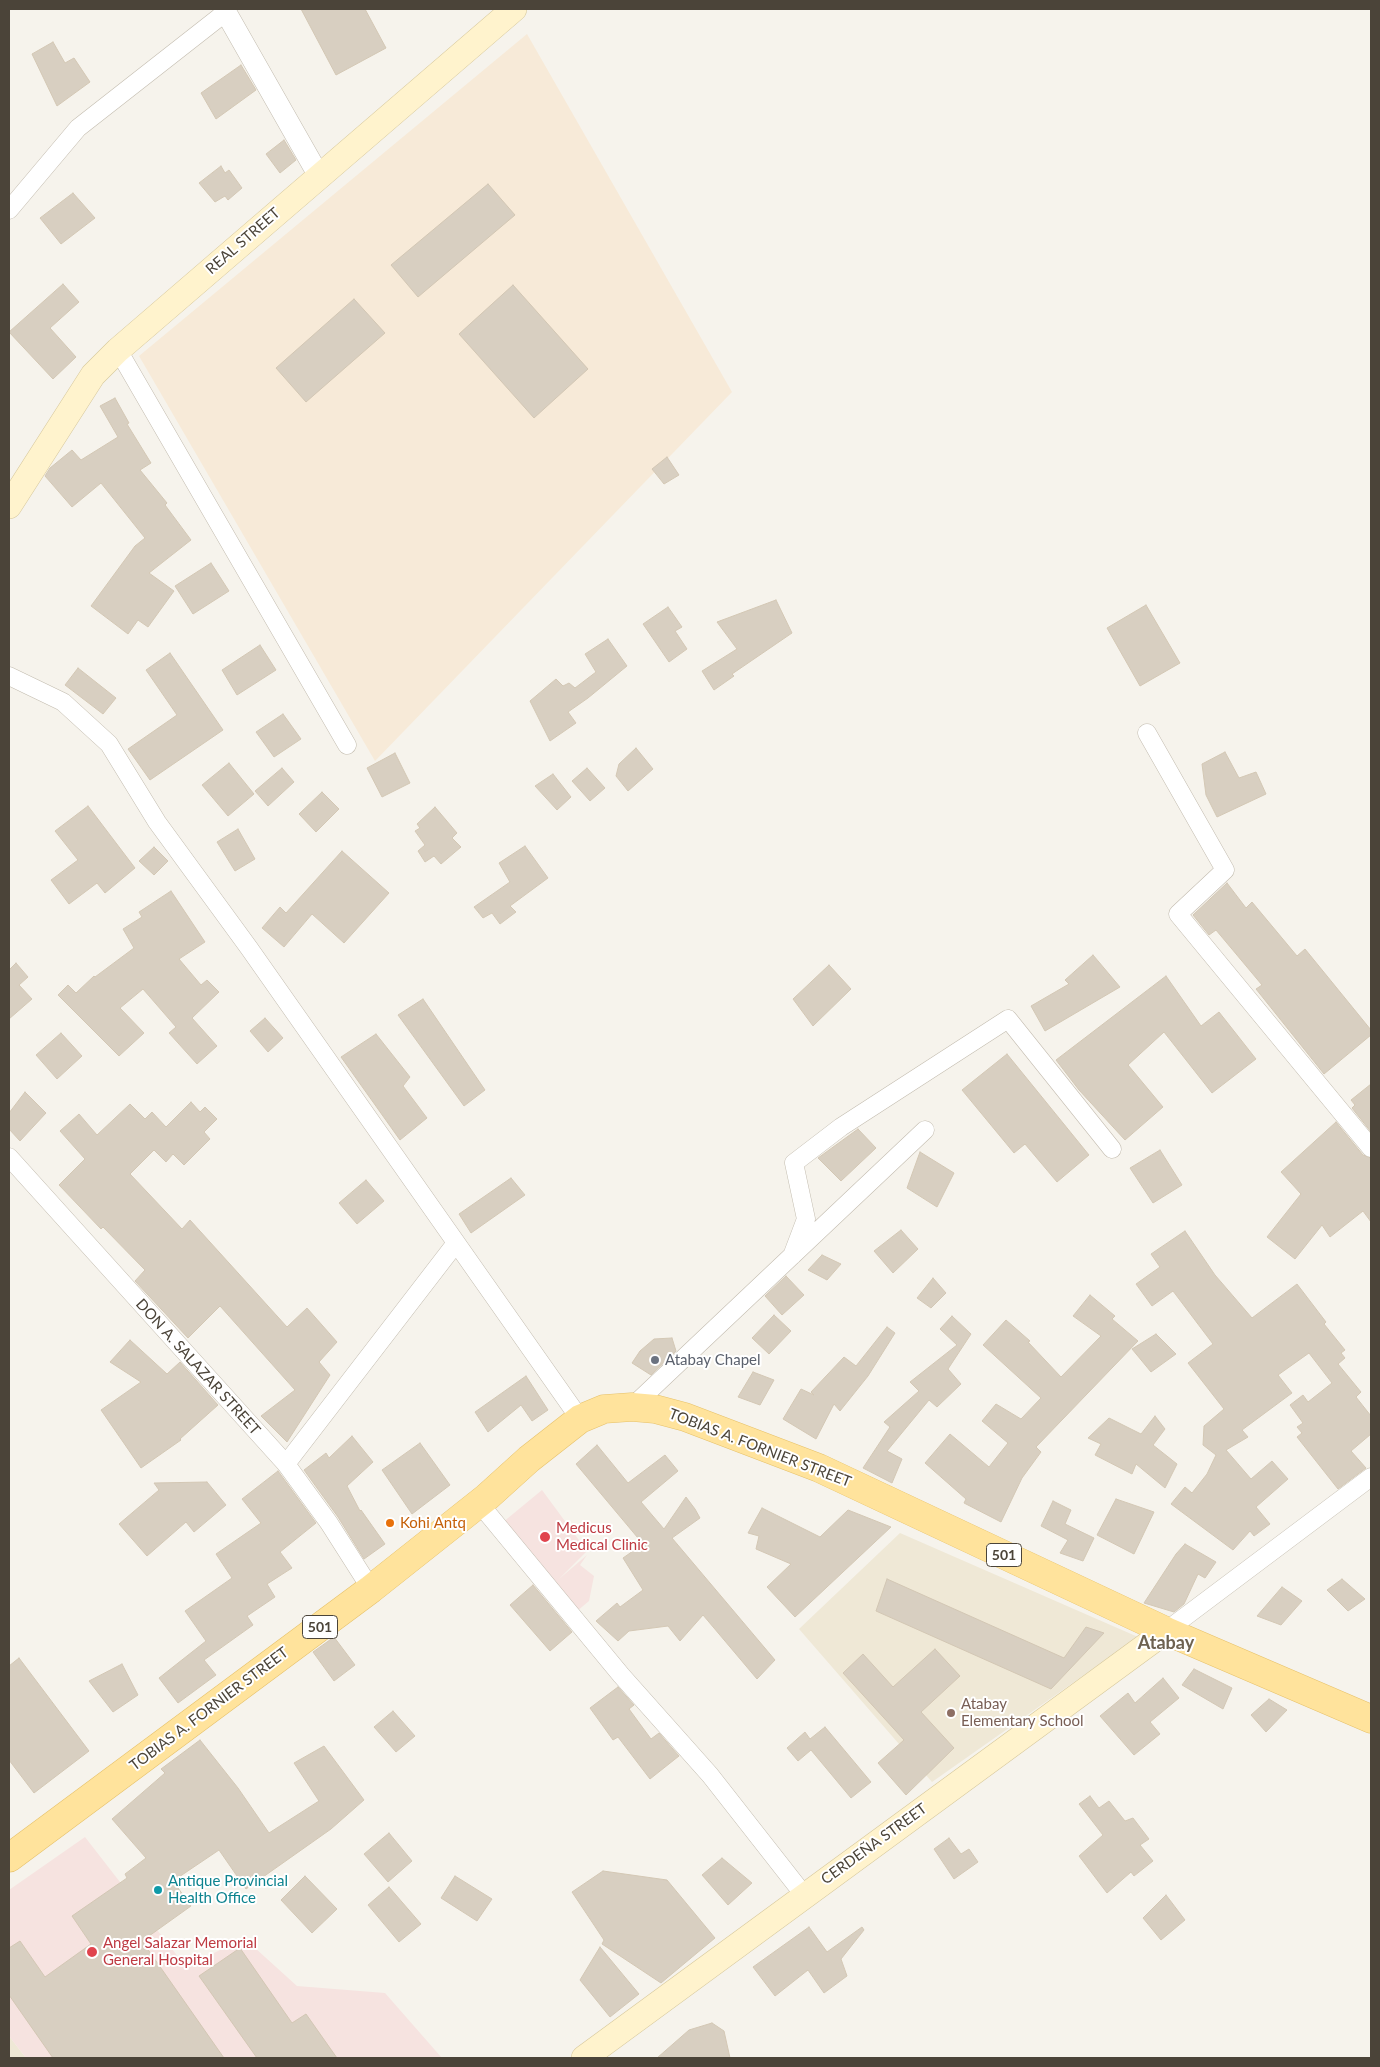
<!DOCTYPE html>
<html>
<head>
<meta charset="utf-8">
<style>
	body { margin:0 }
	#map { position:relative; width:1380px; height:2067px; overflow:hidden; background:#f6f3ec; font-family:Lato,sans-serif }
	canvas { display:block }
	.frame { position:absolute; inset:0; border:10px solid #4b4439; pointer-events:none }
</style>
</head>
<body>
<div id="map">
<canvas width="1380" height="2067"></canvas>
<div class="frame"></div>
</div>
<script>
const c = document.querySelector('canvas').getContext('2d');
c.lineJoin = 'round';
function fillPath(path, color) { c.fillStyle = color; c.fill(path, 'evenodd'); }
const shape = rows => new Path2D(rows.map(r => 'M' + r).join(''));
function trace(path, color, width, dash) { c.strokeStyle = color; c.lineWidth = width; c.lineCap = dash ? 'butt' : 'round'; c.setLineDash(dash || []); c.stroke(path); }
function drawText(font, color, halo, rows, align = 'center') {
  c.font = font + ' Lato,sans-serif'; c.lineWidth = 4; c.setLineDash([]); c.textBaseline = 'middle'; c.strokeStyle = halo; c.fillStyle = color; for (const [text, x, y, turn = 0] of rows) {
    c.save(); c.translate(x, y); c.rotate((+turn || 0) * Math.PI / 180); c.textAlign = isNaN(turn) ? turn : align; if (halo) c.strokeText(text, 0, 0); c.fillText(text, 0, 0); c.restore();
  }
}
fillPath(shape([
	[527,34,732,392,375,761,139,356]
]), '#f7ead8');
fillPath(shape([
	[900,1533,1138,1637,932,1782,799,1629],
	[9,2036,26,2058,9,2058]
]), '#efe8d6');
fillPath(shape([
	[542,1490,587,1551,559,1579,587,1555,580,1565,594,1576,589,1601,576,1612,502,1523],
	[85,1837,186,1967,244,1938,297,1986,385,1993,442,2058,26,2058,9,2036,9,1890]
]), '#f6e3e0');
const building = shape([
	[301,9,365,9,386,48,336,75,301,9],
	[53,42,65,63,74,58,90,82,57,106,32,54,53,42],
	[241,65,256,90,216,119,201,93,241,65],
	[284,140,296,160,280,173,266,154,284,140],
	[221,166,225,173,229,170,242,188,228,200,225,196,215,202,199,183,221,166],
	[488,184,515,215,418,297,391,265,488,184],
	[73,193,95,218,61,244,40,218,73,193],
	[63,284,79,302,50,328,76,357,53,379,9,332,63,284],
	[513,285,588,369,534,418,459,334,513,285],
	[354,299,385,333,306,402,276,368,354,299],
	[115,398,129,423,127,424,151,463,140,470,167,503,165,505,191,540,149,573,174,591,148,627,138,620,128,634,91,606,135,546,145,538,101,483,72,507,45,476,50,468,72,450,81,460,118,437,100,406,115,398],
	[667,457,679,475,664,484,652,469,667,457],
	[211,563,229,591,193,614,175,586,211,563],
	[776,600,792,633,732,674,734,676,714,690,702,671,737,649,717,622,776,600],
	[1146,605,1180,663,1140,686,1107,628,1146,605],
	[668,607,682,627,675,631,687,649,669,662,643,624,668,607],
	[608,639,627,666,588,698,568,712,576,723,550,741,530,701,556,679,563,686,569,683,575,688,596,672,585,654,608,639],
	[260,645,276,670,237,695,222,670,260,645],
	[170,653,223,730,150,780,128,749,177,715,146,670,170,653],
	[78,668,116,698,103,714,65,685,78,668],
	[283,714,301,739,274,757,256,732,283,714],
	[636,748,653,769,628,791,616,776,619,764,636,748],
	[1225,752,1239,778,1256,772,1266,794,1217,817,1206,795,1202,764,1225,752],
	[395,753,410,783,382,797,367,768,395,753],
	[229,763,254,794,228,816,202,785,229,763],
	[282,768,294,782,268,806,255,791,282,768],
	[587,768,605,788,590,801,572,781,587,768],
	[553,774,571,797,557,810,535,786,553,774],
	[322,792,339,809,316,832,299,814,322,792],
	[88,806,135,868,105,893,97,883,69,904,51,880,78,860,55,831,88,806],
	[435,807,457,833,452,838,461,847,441,864,434,856,425,862,418,851,425,845,415,831,420,828,417,824,435,807],
	[238,829,255,859,235,871,217,842,238,829],
	[525,846,548,878,510,906,516,912,500,924,492,913,483,918,474,907,510,882,499,863,525,846],
	[154,847,168,861,154,875,139,861,154,847],
	[342,851,389,893,344,943,312,914,284,947,262,928,280,907,286,913,342,851],
	[1227,883,1246,908,1252,902,1297,956,1305,949,1371,1030,1371,1035,1324,1074,1256,989,1262,985,1216,930,1209,935,1193,915,1227,883],
	[171,891,205,942,179,959,201,985,207,980,219,992,192,1018,217,1046,197,1064,169,1033,176,1027,143,989,120,1008,144,1033,119,1056,58,995,68,985,76,993,94,976,95,977,134,948,123,929,142,917,139,912,171,891],
	[1093,955,1120,987,1045,1031,1031,1006,1069,984,1065,980,1093,955],
	[16,963,28,977,19,985,32,999,9,1019,9,970,16,963],
	[829,965,851,989,813,1026,793,999,829,965],
	[1166,976,1201,1026,1219,1012,1256,1059,1212,1093,1164,1032,1128,1065,1163,1107,1125,1140,1079,1090,1056,1060,1166,976],
	[423,999,485,1090,464,1106,398,1015,423,999],
	[265,1018,283,1038,268,1052,250,1031,265,1018],
	[61,1033,82,1056,57,1079,36,1055,61,1033],
	[376,1034,410,1077,403,1086,427,1118,400,1140,341,1057,376,1034],
	[1007,1054,1089,1155,1057,1182,1025,1144,1014,1153,962,1090,1007,1054],
	[1371,1084,1371,1132,1352,1108,1355,1105,1351,1100,1371,1084],
	[25,1092,46,1113,20,1141,9,1129,9,1113,25,1092],
	[191,1102,200,1112,205,1107,217,1119,204,1132,210,1139,184,1165,173,1154,166,1162,154,1150,130,1174,182,1229,190,1220,287,1327,307,1308,337,1342,319,1362,330,1375,287,1442,261,1416,295,1390,220,1306,188,1338,135,1281,145,1270,103,1227,101,1229,59,1185,85,1159,60,1131,79,1114,97,1135,130,1104,145,1119,152,1112,166,1127,191,1102],
	[1336,1122,1363,1155,1371,1158,1371,1222,1363,1211,1330,1237,1322,1225,1295,1259,1267,1237,1301,1194,1281,1172,1336,1122],
	[858,1129,876,1148,841,1181,818,1158,858,1129],
	[1160,1150,1182,1185,1153,1203,1130,1168,1160,1150],
	[920,1152,954,1173,937,1207,907,1188,920,1152],
	[511,1178,525,1195,471,1233,459,1214,511,1178],
	[366,1180,384,1201,357,1224,339,1203,366,1180],
	[901,1230,918,1249,893,1273,874,1251,901,1230],
	[1185,1231,1215,1275,1252,1318,1297,1284,1326,1322,1324,1324,1345,1350,1341,1353,1345,1358,1338,1364,1361,1392,1356,1397,1371,1416,1371,1434,1351,1451,1366,1468,1338,1489,1297,1437,1302,1433,1297,1427,1303,1423,1290,1405,1303,1395,1308,1402,1332,1383,1309,1353,1278,1375,1292,1393,1242,1430,1248,1437,1226,1450,1251,1479,1272,1461,1288,1479,1256,1507,1270,1524,1254,1536,1250,1531,1233,1550,1171,1504,1185,1487,1192,1493,1207,1474,1216,1455,1203,1445,1204,1426,1224,1409,1188,1363,1213,1344,1173,1291,1152,1306,1136,1284,1160,1267,1151,1254,1185,1231],
	[822,1255,841,1264,827,1280,808,1270,822,1255],
	[786,1276,804,1295,782,1315,765,1296,786,1276],
	[933,1278,946,1293,931,1308,917,1298,933,1278],
	[1090,1295,1115,1316,1112,1319,1138,1341,1036,1447,1041,1452,1022,1478,1001,1522,964,1503,966,1499,925,1463,950,1434,989,1467,1008,1443,982,1421,996,1404,1021,1419,1041,1398,983,1345,1006,1320,1030,1341,1028,1342,1061,1377,1101,1336,1073,1316,1090,1295],
	[774,1315,791,1331,769,1354,752,1338,774,1315],
	[952,1316,971,1334,948,1369,961,1384,937,1407,929,1400,887,1451,902,1459,892,1483,863,1468,890,1427,884,1422,919,1391,910,1382,957,1345,940,1329,952,1316],
	[887,1327,895,1333,868,1376,840,1411,834,1404,816,1439,783,1419,801,1389,814,1395,811,1392,844,1357,856,1366,887,1327],
	[1156,1334,1176,1354,1151,1372,1132,1349,1156,1334],
	[672,1338,676,1351,651,1375,632,1363,640,1351,654,1339,672,1338],
	[130,1340,167,1374,180,1362,218,1405,180,1439,181,1440,141,1468,101,1410,141,1382,110,1362,130,1340],
	[753,1372,774,1380,760,1405,738,1397,753,1372],
	[526,1376,548,1410,532,1421,521,1405,488,1432,475,1412,526,1376],
	[1155,1416,1165,1429,1153,1445,1177,1464,1165,1488,1136,1464,1132,1474,1095,1455,1101,1444,1088,1438,1109,1418,1141,1434,1155,1416],
	[352,1436,373,1462,347,1486,360,1511,361,1510,385,1544,364,1559,338,1517,304,1470,326,1453,329,1458,352,1436],
	[420,1443,450,1485,412,1514,382,1470,420,1443],
	[597,1445,628,1483,665,1455,678,1471,641,1502,664,1529,686,1497,695,1509,700,1518,672,1538,775,1660,757,1679,703,1615,680,1641,668,1626,629,1631,618,1641,596,1621,617,1603,620,1607,643,1590,623,1558,643,1544,576,1464,597,1445],
	[278,1471,316,1523,280,1552,292,1568,267,1584,275,1597,247,1616,253,1625,204,1660,216,1675,178,1703,159,1678,206,1641,185,1611,232,1578,216,1554,261,1523,242,1499,278,1471],
	[207,1482,226,1505,194,1532,186,1522,147,1556,119,1524,159,1490,154,1483,207,1482],
	[1116,1499,1154,1512,1134,1554,1097,1535,1116,1499],
	[1053,1501,1071,1510,1065,1524,1094,1538,1083,1561,1060,1553,1068,1540,1041,1526,1053,1501],
	[762,1508,820,1537,848,1510,891,1527,795,1617,767,1587,791,1564,756,1549,759,1536,748,1533,762,1508],
	[1185,1544,1216,1562,1205,1578,1198,1574,1184,1604,1174,1612,1144,1603,1176,1554,1185,1544],
	[887,1579,1064,1658,1086,1627,1104,1633,1051,1689,876,1611,887,1579],
	[1342,1579,1365,1599,1348,1611,1327,1590,1342,1579],
	[533,1585,572,1632,550,1651,510,1605,533,1585],
	[1282,1587,1302,1601,1281,1625,1257,1616,1282,1587],
	[334,1637,355,1665,334,1681,313,1652,334,1637],
	[935,1649,960,1676,921,1712,954,1748,906,1795,878,1763,904,1740,843,1673,863,1654,893,1687,935,1649],
	[19,1658,89,1751,34,1793,9,1760,9,1666,19,1658],
	[122,1664,138,1695,113,1712,89,1681,122,1664],
	[1194,1669,1232,1688,1223,1709,1182,1685,1194,1669],
	[1163,1678,1179,1698,1150,1722,1160,1734,1134,1755,1100,1716,1128,1693,1135,1703,1163,1678],
	[618,1687,634,1705,629,1709,651,1739,659,1733,679,1756,650,1779,618,1737,613,1740,590,1708,618,1687],
	[1269,1699,1287,1710,1266,1732,1251,1715,1269,1699],
	[393,1711,415,1736,396,1752,374,1727,393,1711],
	[825,1727,871,1782,851,1798,811,1750,798,1761,787,1748,805,1732,810,1739,825,1727],
	[200,1740,238,1788,269,1833,319,1801,294,1763,324,1746,364,1800,331,1829,246,1889,219,1850,173,1881,191,1906,142,1941,224,2058,53,2058,9,1995,9,1948,20,1941,45,1977,91,1944,72,1916,127,1878,125,1874,146,1858,112,1819,165,1773,161,1769,200,1740],
	[1090,1796,1099,1808,1109,1801,1125,1821,1133,1818,1149,1839,1140,1845,1153,1861,1134,1876,1131,1872,1107,1893,1079,1856,1103,1835,1079,1804,1090,1796],
	[389,1833,412,1861,388,1882,364,1854,389,1833],
	[949,1838,961,1854,969,1849,978,1862,954,1879,934,1849,949,1838],
	[722,1858,752,1883,728,1905,702,1875,722,1858],
	[603,1871,667,1880,715,1938,661,1983,602,1944,604,1940,572,1892,603,1871],
	[305,1876,337,1909,312,1933,281,1900,305,1876],
	[455,1876,492,1899,477,1921,441,1898,455,1876],
	[389,1887,421,1924,399,1942,368,1905,389,1887],
	[1166,1895,1185,1920,1161,1940,1143,1918,1166,1895],
	[809,1927,827,1952,862,1927,864,1930,841,1959,847,1976,824,1993,808,1970,775,1996,753,1967,809,1927],
	[600,1947,639,1994,610,2017,580,1980,600,1947],
	[240,1948,292,2023,306,2014,337,2058,257,2058,199,1976,240,1948],
	[712,2023,724,2031,730,2058,657,2058,689,2030,712,2023]
]);
fillPath(building, '#d8cfc1');
trace(building, '#d3c7b4', 1);
const minor = shape([
	[9,210,78,128,226,12],
	[118,350,347,745],
	[9,676,63,702,109,744,157,822,249,948,580,1419],
	[1147,733,1225,870,1178,914,1371,1148],
	[9,1157,286,1464,329,1523,371,1589],
	[792,1256,806,1219,794,1163,841,1127,1008,1019,1112,1149],
	[632,1407,925,1130],
	[286,1464,456,1243],
	[479,1503,621,1675,710,1775,804,1895],
	[1166,1631,1371,1477]
]);
const tertiary = shape([
	[224,9,319,176]
]);
const secondary = shape([
	[9,506,93,375,118,350,514,9],
	[584,2058,1166,1631]
]);
const primary = shape([
	[9,1858,371,1589,487,1497,529,1459,580,1419,604,1409,632,1407,655,1409,685,1417,819,1468,1166,1631,1371,1719]
]);
trace(minor, '#c2bbae', 19);
trace(tertiary, '#c2bbae', 22);
trace(secondary, '#d6c79b', 26);
trace(primary, '#e6c16a', 29);
trace(minor, '#fff', 18);
trace(tertiary, '#fff', 21);
trace(secondary, '#fff3cd', 25);
trace(primary, '#ffe39c', 28);
for (const [x, y, r, color] of [
	[655,1360,5,"#6b7280"],
	[390,1523,5,"#e8710a"],
	[545,1537,6,"#e0444e"],
	[951,1713,5,"#8d6e63"],
	[158,1890,5,"#0f9aa8"],
	[92,1952,6,"#e0444e"]
]) { const dot = new Path2D(); dot.arc(x, y, r, 0, 2 * Math.PI); c.fillStyle = color; c.fill(dot); trace(dot, '#fff', 2); }
for (const [x, y, w] of [
	[1004,1555,35],
	[320,1627,35]
]) { const box = new Path2D(); box.roundRect(x - w / 2, y - 11.5, w, 23, 4); c.fillStyle = '#fff'; c.fill(box); trace(box, '#4b4439', 1); }
drawText('bold 14px', '#4b4439', null, [
	["501",1004,1555],
	["501",320,1627]
]);
drawText('15px', '#4b4439', '#fff', [
	["REAL STREET",243,241,-41],
	["DON A. SALAZAR STREET",198,1367,48],
	["TOBIAS A. FORNIER STREET",760,1448,21],
	["TOBIAS A. FORNIER STREET",209,1709,-37],
	["CERDEÑA STREET",874,1844,-36]
]);
drawText('15px', '#5b616d', '#fff', [
	["Atabay Chapel",665,1360]
], 'left');
drawText('15px', '#c56008', '#fff', [
	["Kohi Antq",400,1523]
], 'left');
drawText('15px', '#be3a42', '#fff', [
	["Medicus",556,1528],
	["Medical Clinic",556,1545],
	["Angel Salazar Memorial",103,1943],
	["General Hospital",103,1960]
], 'left');
drawText('15px', '#785e54', '#fff', [
	["Atabay",961,1704],
	["Elementary School",961,1721]
], 'left');
drawText('15px', '#0d838f', '#fff', [
	["Antique Provincial",168,1881],
	["Health Office",168,1898]
], 'left');
drawText('bold 18px', '#6e6250', '#fff', [
	["Atabay",1166,1643]
]);
</script>
</body>
</html>
